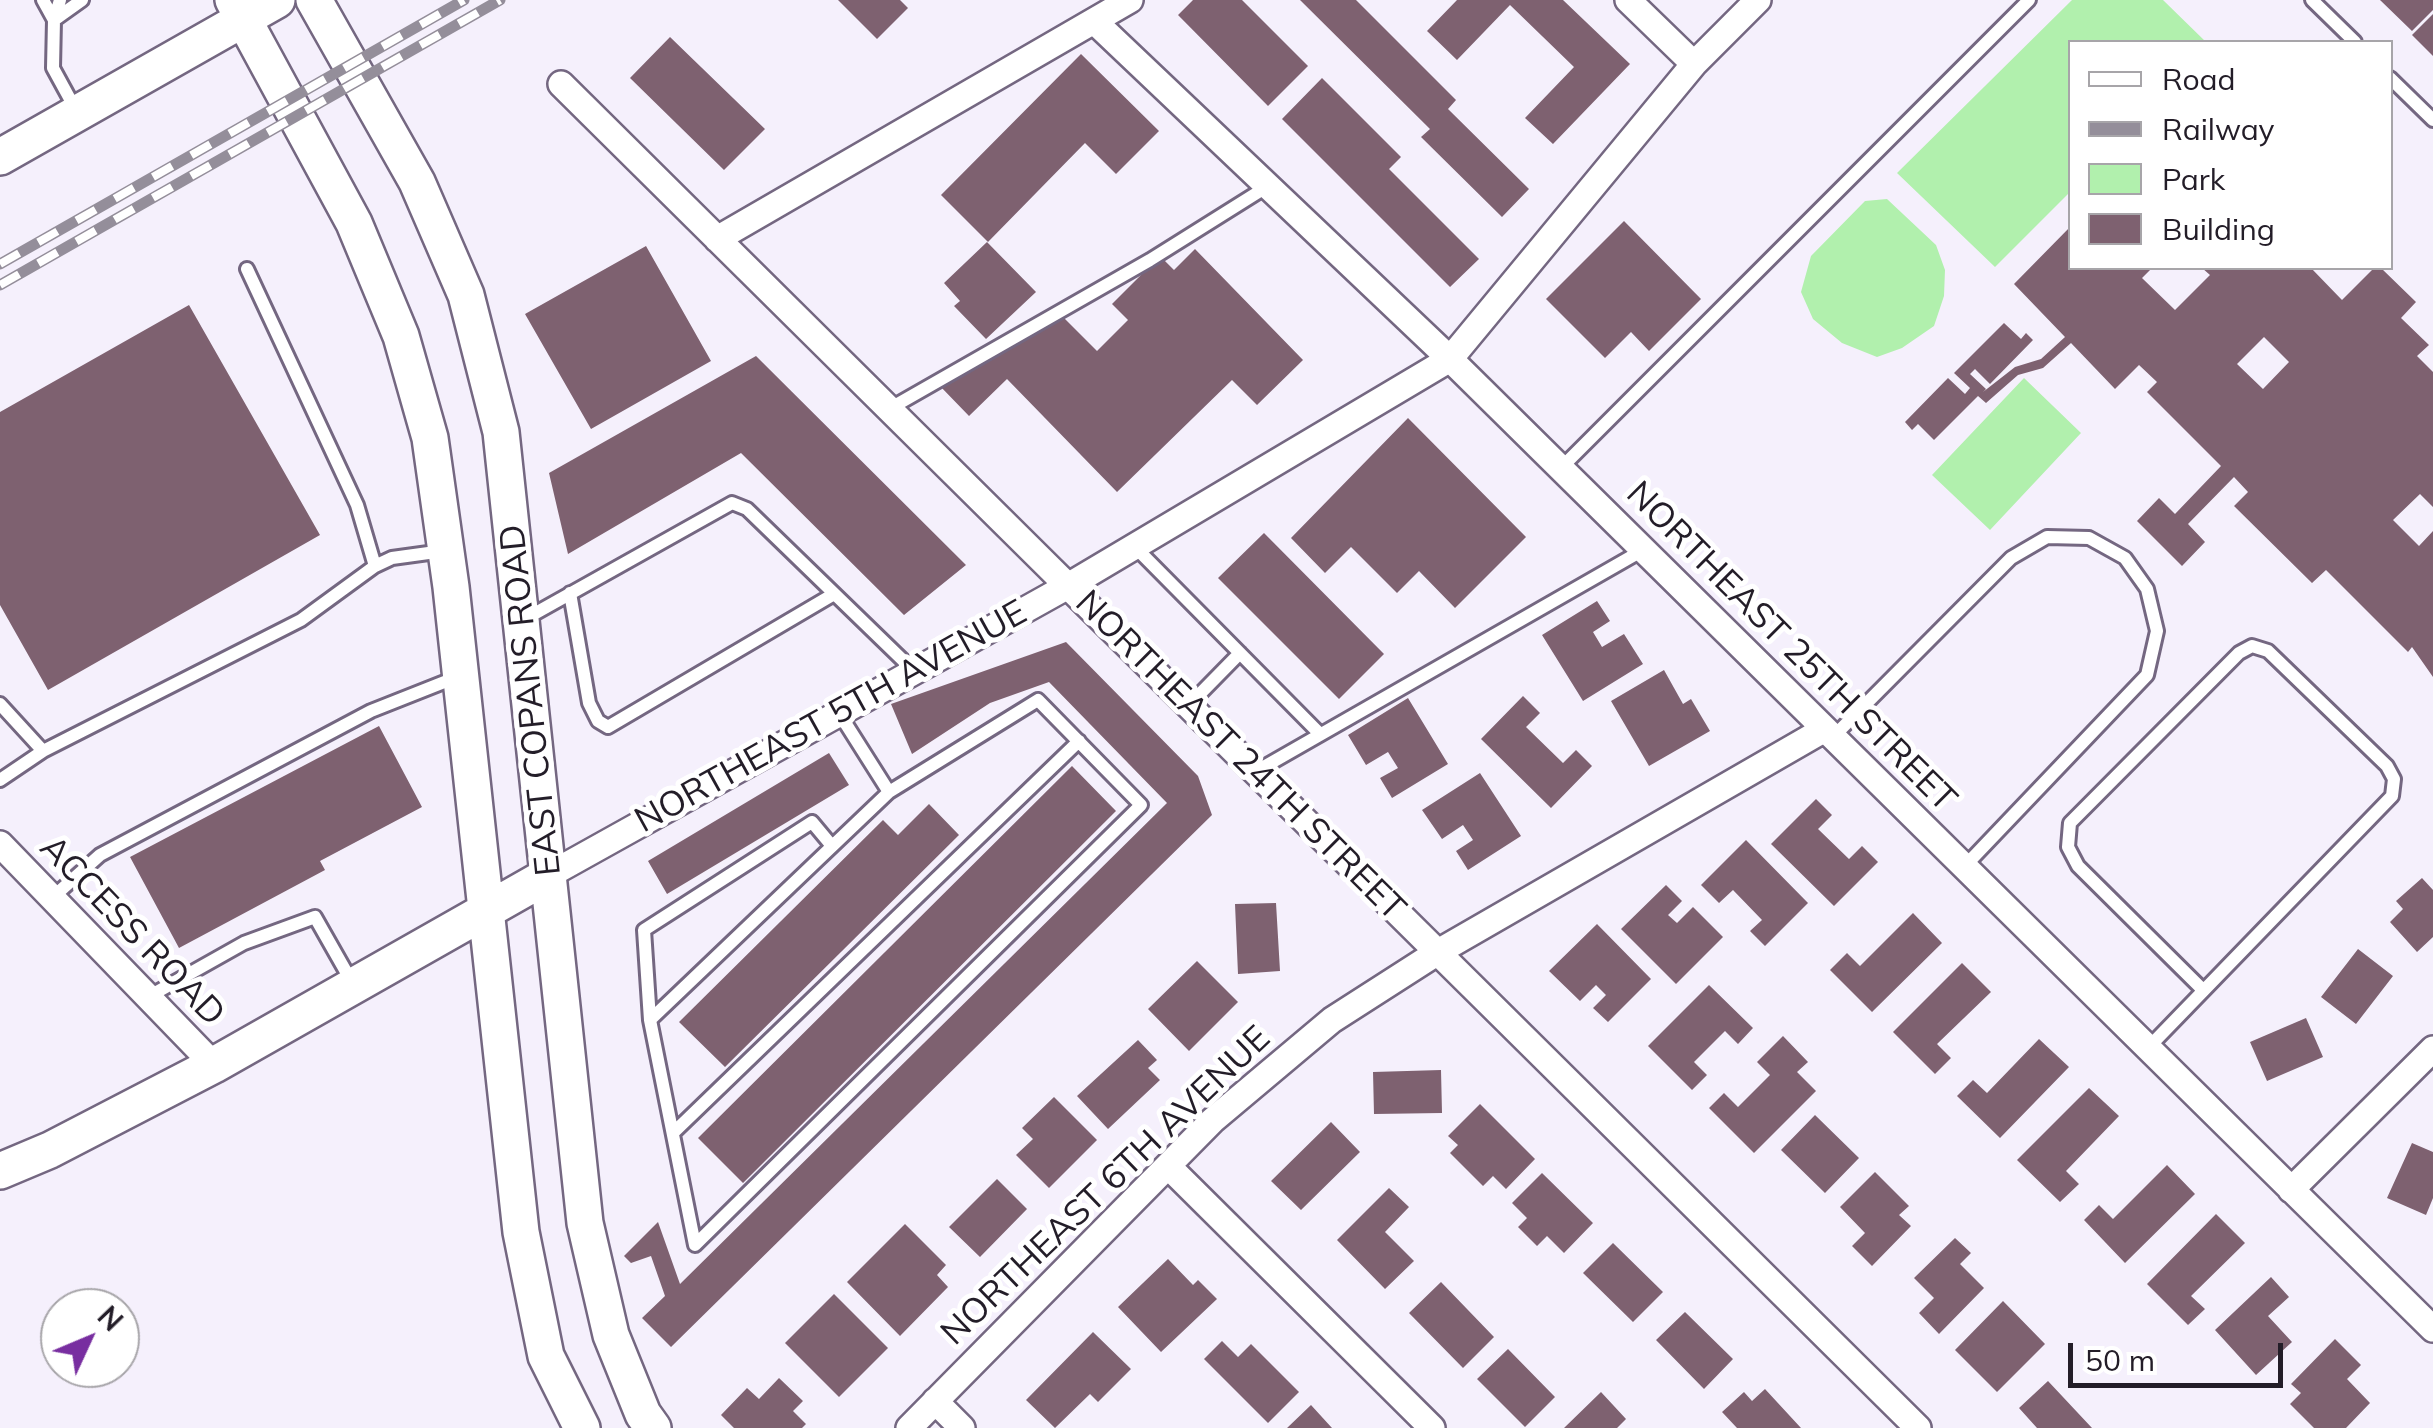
<!DOCTYPE html>
<html>
<head>
<meta charset="utf-8">
<style>
	body { margin:0 }
	#map { position:relative; width:2433px; height:1428px; overflow:hidden; background:#f5f0fc; font-family:Mulish,sans-serif }
	canvas { display:block }
	.legend { position:absolute; left:2068px; top:40px; width:325px; height:230px; box-sizing:border-box; background:#fff; border:2px solid #a7a5a9; margin:0; padding:12px 18px; list-style:none; font-size:30px; color:#231d28 }
	.legend li { display:flex; align-items:center; gap:20px; height:50px }
	.legend b { width:50px; border:2px solid #a7a5a9 }
	.north { position:absolute; left:40px; top:1288px; width:100px; height:100px; box-sizing:border-box; background:#fff; border:2px solid #a7a5a9; border-radius:50%; rotate:46deg; font-size:28px; font-weight:700; line-height:40px; text-align:center; color:#231d28 }
	.north::after { content:''; display:block; margin:auto; width:35px; height:45px; background:#782ea0; clip-path:polygon(50% 0,100% 100%,50% 72%,0 100%) }
	.scale { position:absolute; left:2068px; top:1343px; width:215px; height:45px; box-sizing:border-box; border:5px solid #231d28; border-top:0; padding-left:12px; font-size:30px; line-height:35px; white-space:nowrap; color:#231d28; -webkit-text-stroke:8px #fff; paint-order:stroke }
</style>
</head>
<body>
<div id="map">
<canvas width="2433" height="1428"></canvas>
<ul class="legend">
<li><b style="height:12px;background:#fff"></b>Road</li>
<li><b style="height:12px;background:#948e9a"></b>Railway</li>
<li><b style="height:28px;background:#b1f0ad"></b>Park</li>
<li><b style="height:28px;background:#7e6170"></b>Building</li>
</ul>
<div class="north">N</div>
<div class="scale">50 m</div>
</div>
<script>
const c = document.querySelector('canvas').getContext('2d');
c.lineJoin = 'round';
function fillPath(path, color) { c.fillStyle = color; c.fill(path, 'evenodd'); }
const shape = rows => new Path2D(rows.map(r => 'M' + r).join(''));
function trace(path, color, width, dash) { c.strokeStyle = color; c.lineWidth = width; c.lineCap = dash ? 'butt' : 'round'; c.setLineDash(dash || []); c.stroke(path); }
function drawText(font, color, halo, rows, align = 'center') {
  c.font = font + ' Mulish,sans-serif'; c.lineWidth = 10; c.setLineDash([]); c.textBaseline = 'middle'; c.strokeStyle = halo; c.fillStyle = color; for (const [text, x, y, turn = 0] of rows) {
    c.save(); c.translate(x, y); c.rotate((+turn || 0) * Math.PI / 180); c.textAlign = isNaN(turn) ? turn : align; if (halo) c.strokeText(text, 0, 0); c.fillText(text, 0, 0); c.restore();
  }
}
fillPath(shape([
	[2072,0,2163,0,2206,42,2070,42,2070,192,1995,267,1897,173],
	[1887,199,1936,245,1945,270,1944,296,1934,326,1902,348,1877,357,1842,343,1813,319,1801,292,1811,256,1865,201],
	[2024,378,2081,433,1990,530,1932,475]
]), '#b1f0ad');
fillPath(shape([
	[838,0,900,0,908,8,877,39],
	[1193,0,1242,0,1308,66,1268,106,1178,15],
	[1300,0,1356,0,1456,100,1448,109,1529,189,1502,217,1421,137,1430,129],
	[1457,0,1563,0,1630,64,1553,144,1525,118,1574,67,1510,5,1457,60,1427,31],
	[2380,0,2433,0,2433,10,2412,31],
	[2433,14,2433,56,2412,35],
	[670,37,765,129,724,170,630,78],
	[1081,54,1159,131,1116,174,1085,143,988,242,941,195],
	[1322,78,1401,157,1389,169,1479,259,1450,287,1282,119],
	[1624,221,1701,299,1649,351,1631,332,1605,358,1546,299],
	[2070,227,2070,268,2152,268,2142,278,2175,310,2210,275,2202,268,2311,268,2342,300,2374,268,2381,268,2416,302,2401,318,2429,345,2417,356,2433,372,2433,507,2420,494,2393,520,2419,546,2433,531,2433,677,2412,647,2408,652,2326,570,2312,583,2234,506,2248,492,2234,477,2188,524,2205,542,2182,566,2137,521,2159,498,2175,514,2221,466,2147,392,2157,382,2139,365,2115,389,2071,343,2043,368,2018,375,1986,403,1978,396,1934,440,1918,424,1912,430,1905,422,1948,378,1965,394,1970,388,1954,373,2004,323,2021,339,2026,333,2033,340,1990,384,1975,369,1970,374,1986,389,1983,392,2015,367,2041,359,2065,337,2014,284],
	[2264,337,2289,362,2263,389,2237,364],
	[987,242,1036,292,986,339,954,306,960,301,944,283],
	[646,246,711,361,591,429,525,314],
	[1195,249,1303,360,1257,405,1232,380,1117,492,1007,379,969,416,939,385,1063,317,1097,351,1128,320,1112,304,1160,256,1174,270],
	[189,305,320,535,48,690,0,605,0,412],
	[756,356,966,565,904,615,741,453,568,554,549,473],
	[1408,418,1526,537,1455,608,1419,571,1397,593,1351,547,1325,573,1291,538],
	[1264,533,1384,654,1339,699,1218,578],
	[1597,601,1610,621,1593,632,1602,647,1624,634,1643,664,1583,701,1542,635],
	[1066,642,1198,776,1212,815,671,1347,642,1318,665,1296,651,1256,631,1263,624,1256,658,1222,680,1284,1167,803,1049,682,990,703,912,754,891,704],
	[1664,670,1683,704,1691,699,1710,731,1649,766,1611,701],
	[1523,696,1540,713,1526,727,1563,763,1576,750,1592,766,1551,808,1481,739],
	[1408,698,1448,764,1392,798,1380,778,1398,768,1388,752,1366,765,1348,735],
	[379,726,422,807,320,861,325,870,179,948,130,857],
	[829,753,849,785,667,894,648,861],
	[1072,766,1116,811,743,1183,698,1138],
	[1480,773,1521,836,1468,870,1456,851,1473,840,1463,825,1442,839,1422,810],
	[1816,799,1832,815,1818,829,1849,859,1862,846,1878,862,1834,906,1771,844],
	[929,804,959,835,725,1067,679,1022,883,820,898,835],
	[1746,840,1808,903,1765,946,1750,931,1762,920,1733,890,1719,903,1701,885],
	[2422,878,2433,890,2433,937,2417,952,2390,922,2403,909,2396,901],
	[1666,885,1682,901,1668,915,1677,923,1693,907,1723,937,1676,984,1621,929],
	[1276,903,1280,971,1238,974,1235,904],
	[1913,913,1942,943,1872,1012,1830,970,1847,953,1860,966],
	[1597,924,1651,979,1608,1022,1593,1008,1606,995,1596,985,1580,1001,1549,971],
	[2358,949,2393,976,2356,1024,2321,997],
	[1197,961,1238,1002,1189,1051,1148,1009],
	[1962,963,1991,992,1937,1044,1951,1058,1935,1074,1893,1032],
	[1709,985,1753,1028,1738,1044,1725,1031,1694,1062,1707,1075,1692,1090,1648,1046],
	[2306,1018,2323,1057,2267,1081,2250,1042],
	[1783,1036,1808,1062,1797,1072,1816,1091,1754,1153,1709,1108,1724,1093,1738,1107,1770,1075,1757,1062],
	[2039,1039,2069,1067,2000,1138,1957,1096,1973,1080,1987,1093],
	[1138,1040,1157,1060,1148,1068,1160,1080,1108,1129,1077,1096],
	[1441,1070,1442,1113,1374,1114,1373,1072],
	[2089,1088,2119,1116,2066,1171,2079,1184,2060,1202,2017,1160],
	[1054,1097,1097,1140,1049,1188,1016,1155,1033,1139,1022,1128],
	[1480,1104,1535,1159,1506,1189,1493,1176,1483,1186,1450,1153,1458,1145,1448,1136],
	[1815,1115,1859,1158,1825,1193,1781,1150],
	[1331,1122,1360,1152,1301,1210,1271,1181],
	[2412,1143,2433,1152,2433,1198,2426,1215,2387,1198],
	[2167,1165,2195,1194,2125,1263,2084,1220,2099,1205,2113,1219],
	[1875,1172,1909,1206,1899,1215,1911,1226,1872,1266,1852,1246,1865,1233,1840,1207],
	[1542,1173,1593,1223,1564,1253,1547,1236,1537,1246,1518,1227,1527,1218,1512,1203],
	[997,1179,1027,1209,980,1257,949,1227],
	[1389,1188,1409,1207,1385,1232,1414,1261,1385,1289,1337,1240],
	[2216,1214,2245,1243,2191,1296,2205,1309,2188,1325,2147,1284],
	[905,1224,946,1265,937,1275,948,1287,900,1336,847,1282],
	[1955,1238,1971,1253,1960,1264,1984,1288,1939,1334,1919,1313,1934,1298,1914,1278],
	[1613,1243,1663,1292,1633,1322,1583,1273],
	[1168,1259,1193,1285,1198,1280,1217,1299,1161,1352,1118,1307],
	[2271,1277,2289,1297,2268,1316,2292,1342,2256,1375,2215,1330],
	[1441,1282,1494,1337,1463,1368,1409,1313],
	[834,1294,888,1348,839,1397,785,1343],
	[2003,1301,2045,1344,1997,1392,1955,1350],
	[1685,1312,1733,1359,1704,1389,1656,1340],
	[1093,1332,1131,1369,1098,1402,1090,1394,1055,1428,1026,1400],
	[2335,1339,2361,1365,2347,1379,2370,1403,2346,1428,2314,1428,2290,1404,2301,1393,2291,1384],
	[1222,1341,1238,1357,1251,1344,1299,1392,1268,1423,1204,1359],
	[1508,1349,1555,1397,1525,1427,1477,1379],
	[779,1378,803,1401,793,1411,806,1424,802,1428,734,1428,721,1415,747,1388,759,1399],
	[2048,1381,2092,1428,2037,1428,2019,1408],
	[1765,1389,1801,1428,1737,1428,1722,1412,1744,1392,1752,1401],
	[1601,1392,1626,1419,1617,1428,1564,1428],
	[1311,1405,1332,1428,1287,1428]
]), '#7e6170');
const lane = shape([
	[43,0,54,20],
	[2312,0,2355,42],
	[54,20,60,0],
	[2390,78,2433,120],
	[77,112,53,68,54,20,82,0],
	[247,269,357,505,375,566],
	[889,409,1150,260,1268,186],
	[1561,468,2029,0],
	[1134,546,1320,734],
	[570,593,589,703,598,721,608,727,834,594],
	[525,619,732,503,747,509,914,671],
	[0,704,43,751,0,780],
	[1189,705,1240,653],
	[839,713,889,792,1038,700,1141,805,695,1245,650,1020,889,792],
	[1833,737,2011,558,2047,537,2089,538,2125,558,2147,589,2157,631,2147,675,1964,867],
	[43,751,301,620,375,566,392,558,443,551],
	[1255,772,1643,550],
	[52,898,100,855,371,711,457,677],
	[148,997,244,943,315,917,353,984],
	[650,1020,644,930,812,822,832,846],
	[2148,1048,2392,796,2394,779,2387,766,2268,651,2252,646,2239,653,2070,823,2068,847,2078,866,2203,990],
	[673,1133,1079,741]
]);
const street = shape([
	[1628,0,1694,64],
	[1094,21,1450,359,2433,1329],
	[561,84,1918,1428],
	[717,239,1130,0],
	[0,844,214,1065],
	[549,875,1068,586,1450,359,1694,64,1758,0],
	[1168,1166,1432,1428],
	[2291,1190,2433,1049],
	[935,1401,962,1428],
	[909,1428,1213,1120,1332,1020,1438,952,1825,729]
]);
const secondary = shape([
	[233,0,354,223,401,336,430,438,451,587,521,1232,546,1356,582,1428],
	[314,0,417,182,466,295,501,432,585,1223,611,1335,643,1414,653,1428],
	[0,157,277,0],
	[0,1171,50,1150,214,1065,549,875]
]);
trace(lane, '#746781', 18);
trace(street, '#746781', 30);
trace(secondary, '#746781', 40);
trace(lane, '#fff', 12);
trace(street, '#fff', 25);
trace(secondary, '#fff', 35);
const rail = shape([
	[0,264,464,0],
	[0,285,500,0]
]);
trace(rail, '#948e9a', 11);
trace(rail, '#fff', 8, [22]);
drawText('35px', '#231d28', '#fff', [
	["NORTHEAST 25TH STREET",1791,647,45],
	["EAST COPANS ROAD",531,700,-96],
	["NORTHEAST 5TH AVENUE",831,717,-29],
	["NORTHEAST 24TH STREET",1240,756,45],
	["ACCESS ROAD",132,931,46],
	["NORTHEAST 6TH AVENUE",1106,1186,-44]
]);
</script>
</body>
</html>
